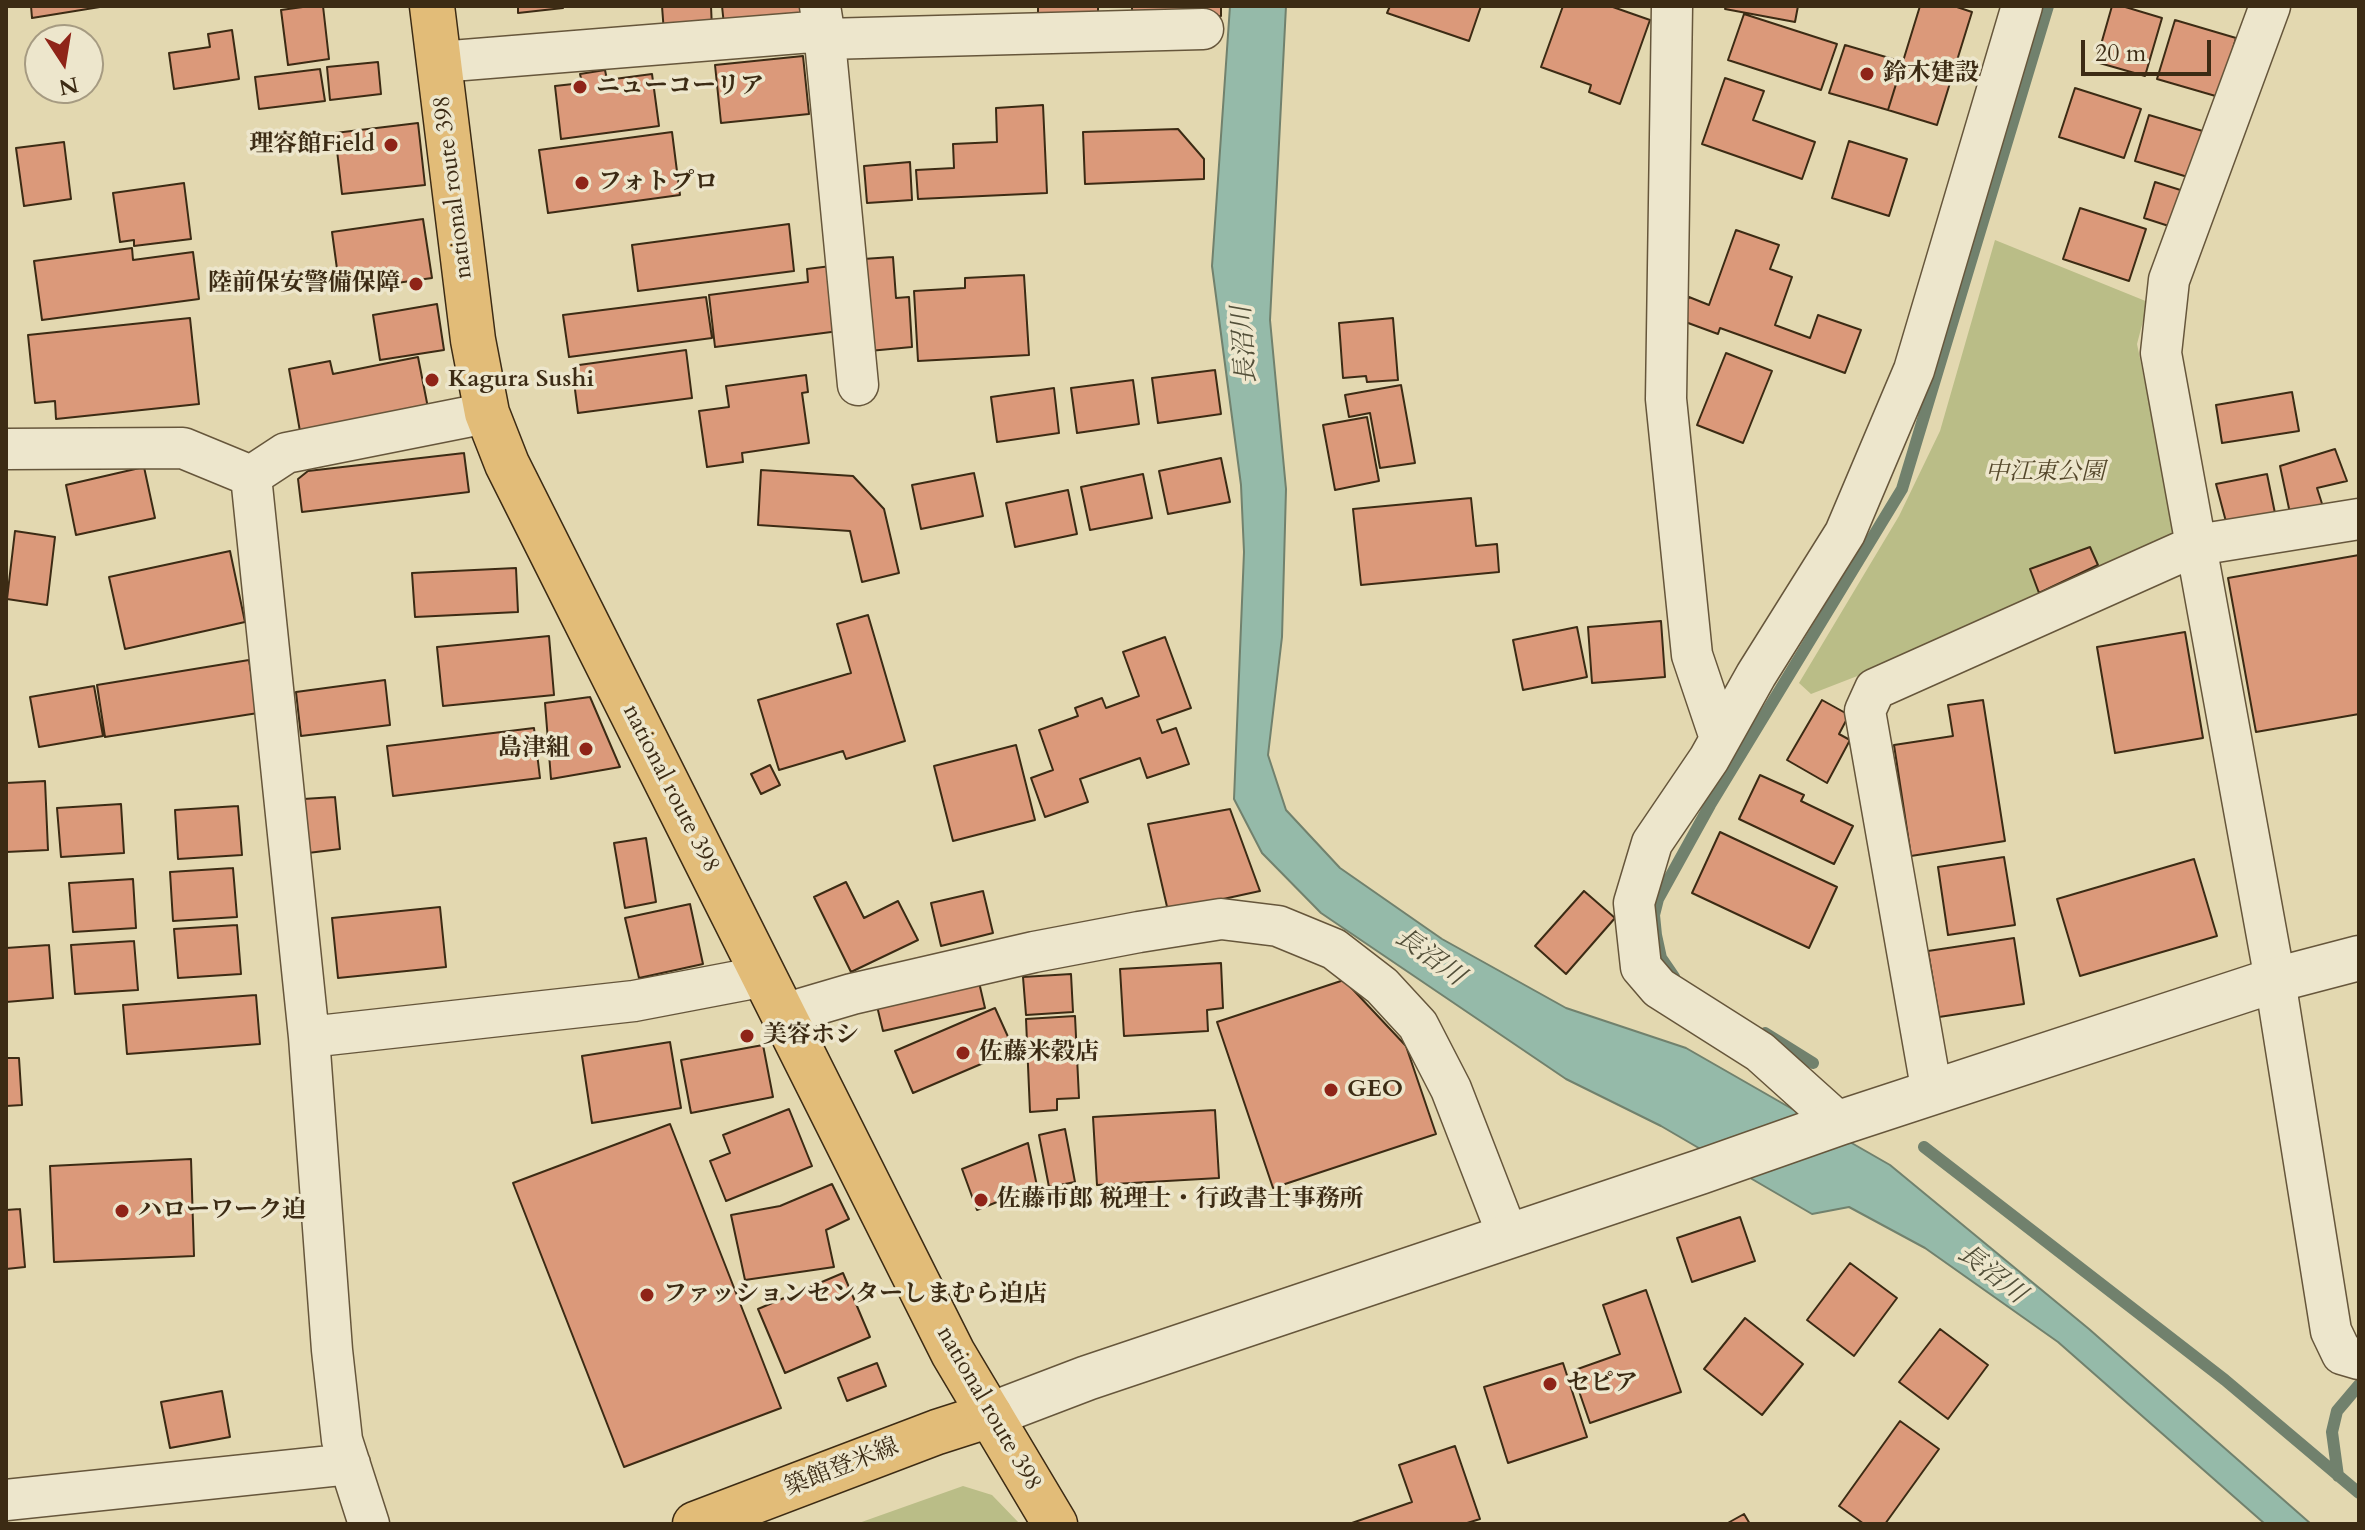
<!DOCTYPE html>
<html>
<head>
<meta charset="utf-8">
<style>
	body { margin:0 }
	#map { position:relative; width:2365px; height:1530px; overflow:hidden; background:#e3d8b0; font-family:Cardo,serif }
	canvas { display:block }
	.frame { position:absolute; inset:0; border:8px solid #3c2b14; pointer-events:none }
	.north { position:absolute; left:24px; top:24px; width:80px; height:80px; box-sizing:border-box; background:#ede6cc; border:2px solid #a69b82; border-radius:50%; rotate:168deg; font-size:22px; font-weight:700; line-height:32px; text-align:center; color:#3c2b14 }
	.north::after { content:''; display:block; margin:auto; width:28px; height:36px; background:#8f2418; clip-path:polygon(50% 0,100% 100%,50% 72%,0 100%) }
	.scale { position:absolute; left:2081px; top:40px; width:130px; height:36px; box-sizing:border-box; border:4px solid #3c2b14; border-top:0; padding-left:10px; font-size:24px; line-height:28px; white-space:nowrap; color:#3c2b14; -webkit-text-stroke:6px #ede6cc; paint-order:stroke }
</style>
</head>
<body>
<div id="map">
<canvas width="2365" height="1530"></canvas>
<div class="frame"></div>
<div class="north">N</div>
<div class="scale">20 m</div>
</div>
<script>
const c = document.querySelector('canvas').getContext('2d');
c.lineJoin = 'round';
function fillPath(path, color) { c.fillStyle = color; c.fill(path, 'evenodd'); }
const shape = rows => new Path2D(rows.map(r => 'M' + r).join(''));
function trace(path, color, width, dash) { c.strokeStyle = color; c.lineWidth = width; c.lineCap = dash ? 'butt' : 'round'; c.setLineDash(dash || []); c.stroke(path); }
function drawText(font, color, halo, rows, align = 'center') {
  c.font = font + ' Cardo,"Noto Serif JP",serif'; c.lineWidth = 7; c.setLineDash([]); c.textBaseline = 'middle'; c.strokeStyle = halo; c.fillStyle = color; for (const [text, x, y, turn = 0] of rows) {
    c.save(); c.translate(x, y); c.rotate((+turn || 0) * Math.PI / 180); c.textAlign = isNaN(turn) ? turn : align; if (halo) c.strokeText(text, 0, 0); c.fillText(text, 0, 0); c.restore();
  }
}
fillPath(shape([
	[1995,240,2148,302,2137,344,2177,540,1878,668,1811,694,1799,683,1899,516,1940,431],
	[963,1486,992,1495,1020,1524,856,1524]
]), '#babd87');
const water = shape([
	[1230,6,1286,6,1270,320,1286,489,1282,637,1268,755,1286,810,1340,868,1442,939,1566,1008,1686,1048,1890,1165,2089,1329,2311,1524,2265,1524,2058,1342,1925,1248,1849,1207,1812,1214,1661,1126,1566,1079,1321,913,1262,853,1234,799,1244,552,1241,485,1212,266,1230,6]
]);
fillPath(water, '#95baa9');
trace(water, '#71816d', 2);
trace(shape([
	[1674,977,1661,958,1656,935,1654,915,1658,899,1710,805,1902,489,2048,6],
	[1765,1033,1813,1063],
	[1924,1147,2225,1380,2359,1493],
	[2338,1476,2332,1432,2337,1411,2359,1385]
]), '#71816d', 12);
const building = shape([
	[31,6,106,6,32,18,31,6],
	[310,6,323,6,329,59,288,65,281,10,310,6],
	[518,6,563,6,563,8,518,13,518,6],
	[662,6,711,6,712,29,664,33,662,6],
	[722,6,803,6,804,19,724,25,722,6],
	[1038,6,1098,6,1098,18,1038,19,1038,6],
	[1132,6,1221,6,1221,16,1132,18,1132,6],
	[1390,6,1481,6,1469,41,1387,13,1390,6],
	[1563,6,1610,6,1650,20,1620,104,1589,92,1591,85,1541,67,1563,6],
	[1726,6,1798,6,1795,22,1725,9,1726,6],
	[1920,6,1954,6,1972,12,1937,125,1888,110,1920,6],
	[2112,6,2122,6,2162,18,2145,76,2096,62,2112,6],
	[1744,14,1837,44,1821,90,1728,60,1744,14],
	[2175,20,2236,38,2219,97,2157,79,2175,20],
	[232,30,239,79,174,89,169,53,210,47,208,34,232,30],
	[1845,45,1903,62,1888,110,1829,93,1845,45],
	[803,56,809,114,721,123,715,65,803,56],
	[378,62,381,94,330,100,327,67,378,62],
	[320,69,325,101,259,109,255,77,320,69],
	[605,70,607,80,652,74,659,126,561,139,555,86,582,83,580,74,605,70],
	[1725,78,1764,91,1753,120,1815,142,1802,179,1702,144,1725,78],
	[2075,88,2141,109,2124,158,2059,137,2075,88],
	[1043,105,1047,193,918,199,916,170,954,168,953,144,997,142,996,108,1043,105],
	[2149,115,2206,132,2191,178,2135,161,2149,115],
	[418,123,425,185,342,194,335,133,418,123],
	[1178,129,1204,159,1204,179,1085,184,1083,132,1178,129],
	[672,132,680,195,548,213,539,150,672,132],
	[1849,141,1907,159,1889,216,1832,198,1849,141],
	[64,142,71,199,24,206,16,148,64,142],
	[910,162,912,200,867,203,864,166,910,162],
	[2155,182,2190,193,2178,229,2144,218,2155,182],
	[184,183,191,239,134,246,134,240,120,242,113,193,184,183],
	[2080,208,2146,229,2129,281,2063,259,2080,208],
	[423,219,432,278,340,291,332,232,423,219],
	[789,224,794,271,638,291,632,245,789,224],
	[1736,230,1779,245,1770,269,1792,277,1775,325,1810,338,1818,315,1861,330,1845,373,1720,328,1718,334,1680,320,1689,297,1709,305,1736,230],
	[132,248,133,260,193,252,199,299,42,320,34,261,132,248],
	[893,257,896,298,909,297,912,347,869,351,863,259,893,257],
	[831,266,839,331,715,347,709,295,808,282,807,269,831,266],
	[1024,275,1029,355,918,361,914,291,965,288,965,278,1024,275],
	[706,297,712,338,569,357,563,315,706,297],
	[437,304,444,350,380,360,373,315,437,304],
	[190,318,199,404,56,419,55,401,35,403,28,335,190,318],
	[1393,318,1398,380,1367,382,1366,376,1343,378,1339,323,1393,318],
	[686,350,692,398,578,413,572,366,686,350],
	[1726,353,1772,371,1743,443,1697,425,1726,353],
	[418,357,429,413,301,437,289,369,330,361,333,374,418,357],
	[1215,370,1221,414,1158,423,1152,378,1215,370],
	[806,375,808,392,802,393,809,443,742,453,743,462,707,467,699,411,729,407,726,386,806,375],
	[1133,380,1139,424,1077,433,1071,388,1133,380],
	[1401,385,1415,463,1380,468,1370,413,1349,417,1345,395,1401,385],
	[1054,388,1059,433,997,442,991,397,1054,388],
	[2292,392,2299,431,2222,443,2216,405,2292,392],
	[1367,417,1379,481,1335,490,1323,425,1367,417],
	[2335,449,2347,481,2317,488,2324,510,2291,518,2280,466,2335,449],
	[464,453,469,492,302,512,298,479,308,471,464,453],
	[1221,458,1230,502,1168,514,1159,471,1221,458],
	[144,467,155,518,76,535,66,485,144,467],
	[761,470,853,476,884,509,899,573,862,582,850,531,758,525,761,470],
	[974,473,983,516,921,529,912,485,974,473],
	[1143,474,1152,518,1090,530,1081,487,1143,474],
	[2267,474,2277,523,2229,533,2216,484,2267,474],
	[1068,490,1077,534,1015,547,1006,503,1068,490],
	[1471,498,1476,546,1497,544,1499,572,1361,585,1353,509,1471,498],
	[15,531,55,537,47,605,7,599,15,531],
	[2090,547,2098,565,2039,593,2030,569,2090,547],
	[230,551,245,622,125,649,109,577,230,551],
	[2359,555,2359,714,2256,732,2228,578,2359,555],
	[516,568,518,612,415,617,412,573,516,568],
	[868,615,905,741,846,759,843,751,779,770,758,700,851,673,837,624,868,615],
	[1661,621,1665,677,1592,683,1588,627,1661,621],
	[1577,627,1587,677,1523,690,1513,640,1577,627],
	[2185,632,2203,738,2115,753,2097,647,2185,632],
	[549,636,554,695,443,706,437,647,549,636],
	[1165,637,1191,708,1157,720,1162,733,1176,728,1189,764,1147,778,1140,758,1080,779,1088,802,1045,817,1031,778,1053,770,1039,730,1078,716,1075,708,1102,698,1106,708,1139,696,1123,652,1165,637],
	[249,660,258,713,105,737,97,685,249,660],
	[385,680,390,725,301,736,296,692,385,680],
	[94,686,103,736,39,747,30,697,94,686],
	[590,697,620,767,551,779,545,703,590,697],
	[1822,700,1849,715,1839,734,1850,740,1827,783,1787,760,1822,700],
	[1983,700,2005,841,1911,856,1894,745,1953,736,1948,705,1983,700],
	[534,728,540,778,393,796,387,746,534,728],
	[1016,745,1035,820,953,841,934,766,1016,745],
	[770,765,780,785,761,794,751,774,770,765],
	[1760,775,1804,795,1801,801,1853,826,1834,864,1739,819,1760,775],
	[45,781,48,850,6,852,6,783,45,781],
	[335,797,340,849,308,853,303,799,335,797],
	[121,804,124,853,61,857,57,808,121,804],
	[238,806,242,855,178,859,175,810,238,806],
	[1230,809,1260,891,1168,911,1148,824,1230,809],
	[1720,832,1837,887,1809,948,1692,893,1720,832],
	[646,838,656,902,625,908,614,843,646,838],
	[2004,857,2015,925,1948,935,1938,867,2004,857],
	[2194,859,2217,936,2080,976,2057,899,2194,859],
	[233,868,237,917,173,921,170,872,233,868],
	[133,879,136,928,73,932,69,883,133,879],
	[846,882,864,918,898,901,918,940,851,972,814,897,846,882],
	[983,891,993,933,941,946,931,903,983,891],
	[1584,891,1615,918,1566,974,1535,946,1584,891],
	[690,904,703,964,639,978,625,918,690,904],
	[440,907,446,967,338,978,332,918,440,907],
	[237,925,241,974,178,978,174,929,237,925],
	[2014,938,2024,1004,1939,1017,1928,951,2014,938],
	[134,941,138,990,75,994,71,945,134,941],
	[49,945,53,998,6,1002,6,948,49,945],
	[1221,963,1223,1008,1207,1010,1208,1031,1124,1036,1120,969,1221,963],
	[1071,974,1073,1012,1026,1015,1023,977,1071,974],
	[978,978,985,1008,883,1031,876,1002,978,978],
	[1344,980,1406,1046,1436,1134,1273,1188,1217,1022,1344,980],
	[256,995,260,1044,127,1054,123,1005,256,995],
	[995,1008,1014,1050,913,1093,895,1051,995,1008],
	[1075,1016,1079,1098,1057,1099,1057,1110,1030,1112,1026,1019,1075,1016],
	[670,1042,681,1108,592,1123,582,1056,670,1042],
	[763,1045,773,1097,691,1113,681,1060,763,1045],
	[6,1058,19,1058,22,1105,6,1106,6,1058],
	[789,1109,812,1166,726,1201,710,1161,730,1153,723,1135,789,1109],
	[1215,1110,1219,1178,1097,1185,1093,1117,1215,1110],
	[670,1124,781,1408,624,1467,513,1183,670,1124],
	[1065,1129,1075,1182,1049,1187,1039,1135,1065,1129],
	[1028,1143,1037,1186,977,1210,962,1169,1028,1143],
	[191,1159,194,1256,54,1262,50,1166,191,1159],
	[832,1184,849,1219,826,1230,834,1267,745,1280,731,1215,780,1206,832,1184],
	[20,1209,25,1267,6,1269,6,1210,20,1209],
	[1740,1217,1755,1261,1692,1282,1677,1238,1740,1217],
	[1850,1263,1897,1298,1854,1356,1807,1320,1850,1263],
	[843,1273,870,1337,785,1373,758,1309,843,1273],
	[1646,1290,1681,1392,1590,1423,1572,1371,1620,1354,1603,1305,1646,1290],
	[1745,1318,1803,1364,1762,1415,1704,1369,1745,1318],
	[1940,1329,1988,1365,1948,1419,1899,1382,1940,1329],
	[877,1363,886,1386,847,1401,838,1378,877,1363],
	[1563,1363,1587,1437,1508,1463,1484,1387,1563,1363],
	[222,1391,230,1437,170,1448,161,1402,222,1391],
	[1900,1421,1939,1449,1885,1524,1864,1524,1839,1506,1900,1421],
	[1455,1446,1480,1519,1464,1524,1349,1524,1412,1502,1399,1465,1455,1446],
	[1744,1514,1750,1524,1726,1524,1744,1514]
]);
fillPath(building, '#db997a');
trace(building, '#3c2b14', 2);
const minor = shape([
	[1672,6,1666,399,1692,655,1720,738],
	[2270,6,2169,280,2161,353,2275,980,2331,1331,2342,1354,2359,1359],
	[824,31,858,385],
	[825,39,1203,29],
	[439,62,824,31,820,6],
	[6,449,183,448,251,476,309,1037,332,1350,342,1440,369,1524],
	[251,476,286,453,487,413],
	[784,1014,852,994,1034,952,1139,932,1221,919,1278,926,1334,949,1382,986,1418,1025,1451,1089,1508,1236],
	[309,1037,634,1001,765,976],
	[1932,1093,1865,711,1875,689,2197,545,2359,519],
	[1839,1123,1760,1052,1659,988,1641,967,1634,903,1652,843,1709,759,1756,675,1845,533,1914,370,2022,6],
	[6,1500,350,1464]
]);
const tertiary = shape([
	[990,1415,1087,1378,1700,1172,1839,1123,2275,980,2359,958]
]);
const primary = shape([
	[695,1524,937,1432,990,1415]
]);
const trunk = shape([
	[432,6,473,340,487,413,507,464,953,1353,1055,1524]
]);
trace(minor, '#66563b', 43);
trace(tertiary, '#66563b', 47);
trace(primary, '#3c2b14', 47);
trace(trunk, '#3c2b14', 47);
trace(minor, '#ede6cc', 40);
trace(tertiary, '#ede6cc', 44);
trace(primary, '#e2bc78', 44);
trace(trunk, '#e2bc78', 44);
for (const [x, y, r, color] of [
	[1867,74,8,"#8f2418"],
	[580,87,8,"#8f2418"],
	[391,145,8,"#8f2418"],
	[582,183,8,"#8f2418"],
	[416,284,8,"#8f2418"],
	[432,380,8,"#8f2418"],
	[586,749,8,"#8f2418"],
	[747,1036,8,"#8f2418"],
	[963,1053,8,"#8f2418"],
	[1331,1090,8,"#8f2418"],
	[981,1200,8,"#8f2418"],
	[122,1211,8,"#8f2418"],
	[647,1295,8,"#8f2418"],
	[1550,1384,8,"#8f2418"]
]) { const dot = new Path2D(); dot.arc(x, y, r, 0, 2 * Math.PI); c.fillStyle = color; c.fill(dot); trace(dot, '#ede6cc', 3); }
drawText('bold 24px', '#3c2b14', '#ede6cc', [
	["鈴木建設",1883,74],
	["ニューコーリア",596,87],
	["理容館Field",375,145,"right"],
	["フォトプロ",598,183],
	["陸前保安警備保障",400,284,"right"],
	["Kagura Sushi",448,380],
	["島津組",570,749,"right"],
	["美容ホシ",763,1036],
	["佐藤米穀店",979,1053],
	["GEO",1347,1090],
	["佐藤市郎 税理士・行政書士事務所",997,1200],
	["ハローワーク迫",138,1211],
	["ファッションセンターしまむら迫店",663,1295],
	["セピア",1566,1384]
], 'left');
drawText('24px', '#3c2b14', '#ede6cc', [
	["national route 398",454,187,-97],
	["national route 398",670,789,63],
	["national route 398",988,1409,60],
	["築館登米線",842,1468,-21]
]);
drawText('italic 24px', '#55482b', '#ede6cc', [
	["中江東公園",2045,473]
]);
drawText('italic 26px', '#524f39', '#ede6cc', [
	["長沼川",1246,345,-94],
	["長沼川",1429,958,36],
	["長沼川",1991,1275,38]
]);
</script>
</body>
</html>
